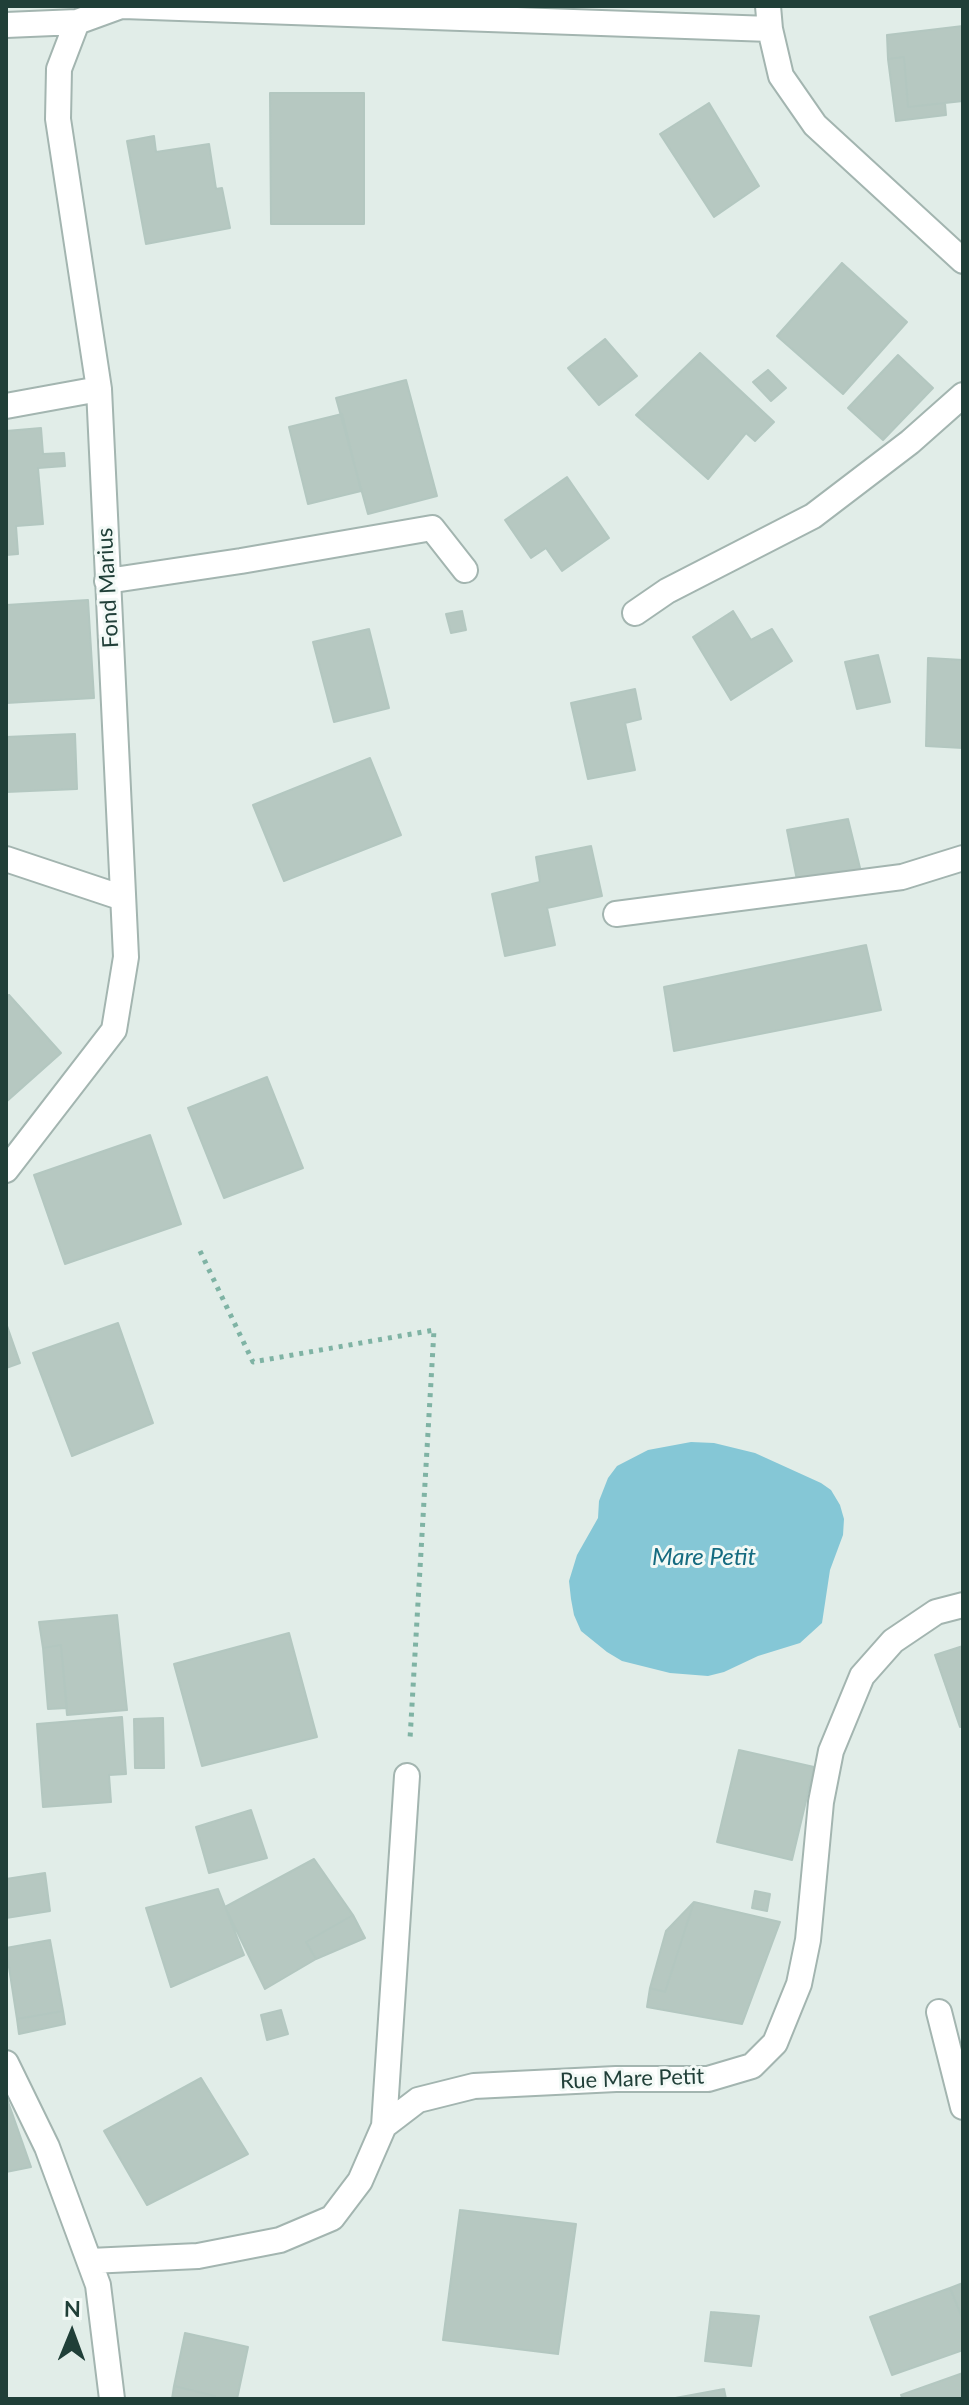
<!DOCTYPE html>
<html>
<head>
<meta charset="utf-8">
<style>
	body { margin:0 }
	#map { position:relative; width:969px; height:2405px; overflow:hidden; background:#e1ede8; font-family:Lato,sans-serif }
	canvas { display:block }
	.frame { position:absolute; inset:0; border:8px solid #203f38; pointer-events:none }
	.north { position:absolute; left:32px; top:2293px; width:80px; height:80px; -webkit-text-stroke:6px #f2f9f6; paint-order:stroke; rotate:1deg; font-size:22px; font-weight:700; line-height:32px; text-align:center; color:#203f38 }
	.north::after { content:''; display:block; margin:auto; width:28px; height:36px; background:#203f38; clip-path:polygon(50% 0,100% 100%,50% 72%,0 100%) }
</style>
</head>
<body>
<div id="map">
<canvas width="969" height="2405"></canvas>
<div class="frame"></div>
<div class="north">N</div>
</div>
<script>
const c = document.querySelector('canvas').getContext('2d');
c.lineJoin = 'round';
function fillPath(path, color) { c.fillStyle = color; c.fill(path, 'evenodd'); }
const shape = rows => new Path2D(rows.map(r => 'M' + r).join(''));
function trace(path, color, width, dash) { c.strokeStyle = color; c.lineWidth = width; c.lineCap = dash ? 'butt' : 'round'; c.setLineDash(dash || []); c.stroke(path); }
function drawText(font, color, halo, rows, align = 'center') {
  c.font = font + ' Lato,sans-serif'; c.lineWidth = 6; c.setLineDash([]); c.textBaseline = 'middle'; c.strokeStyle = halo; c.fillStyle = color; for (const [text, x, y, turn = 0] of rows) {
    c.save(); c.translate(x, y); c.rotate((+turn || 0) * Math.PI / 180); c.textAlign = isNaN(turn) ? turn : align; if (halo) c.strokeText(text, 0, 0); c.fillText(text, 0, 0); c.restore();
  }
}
fillPath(shape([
	[691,1442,714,1443,755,1453,821,1483,831,1490,840,1505,844,1519,843,1535,830,1570,822,1623,800,1643,758,1656,724,1672,708,1676,670,1673,622,1661,607,1652,581,1631,574,1615,571,1599,569,1581,577,1555,598,1518,599,1501,608,1478,617,1466,648,1450]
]), '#85c7d6');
const building = shape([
	[963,26,963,101,908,107,904,57,888,59,887,35,963,26],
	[904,57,908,107,945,103,946,115,896,121,888,59,904,57],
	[270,93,364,93,364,224,271,224,270,93],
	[709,103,759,186,714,217,660,134,709,103],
	[154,136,156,152,209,144,216,189,222,188,230,228,146,244,127,141,154,136],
	[842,263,907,322,843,394,777,336,842,263],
	[605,339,637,376,599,405,568,368,605,339],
	[700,353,774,422,755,441,746,433,708,479,636,415,700,353],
	[898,355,933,388,883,440,848,408,898,355],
	[768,370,786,388,771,401,753,382,768,370],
	[406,380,437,496,368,514,336,398,406,380],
	[342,414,361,491,308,504,289,427,342,414],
	[41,428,43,454,64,453,65,466,38,468,43,524,16,526,18,554,6,555,6,431,41,428],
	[567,477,609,538,562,571,546,548,531,558,505,520,567,477],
	[88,600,94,698,6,703,6,605,88,600],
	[462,611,466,630,451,633,446,614,462,611],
	[733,611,751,640,772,629,792,661,731,700,693,637,733,611],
	[369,629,389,708,334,722,313,642,369,629],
	[878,655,890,702,857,709,845,662,878,655],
	[928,658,963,660,963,748,926,746,928,658],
	[635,689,641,719,625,723,635,770,588,779,571,703,635,689],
	[75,734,77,789,6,792,6,737,75,734],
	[370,758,401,835,284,881,253,805,370,758],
	[848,819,861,872,797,880,787,830,848,819],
	[591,846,602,896,547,908,555,945,505,956,492,894,540,882,536,857,591,846],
	[866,945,881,1010,674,1051,664,987,866,945],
	[9,995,61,1053,6,1102,6,998,9,995],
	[267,1077,303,1168,224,1198,188,1108,267,1077],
	[150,1135,181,1224,65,1264,34,1175,150,1135],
	[6,1323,20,1363,6,1368,6,1323],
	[118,1323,153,1423,72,1456,33,1353,118,1323],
	[117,1615,127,1710,67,1715,61,1645,43,1648,39,1622,117,1615],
	[289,1633,317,1737,202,1766,174,1664,289,1633],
	[61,1645,67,1708,48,1709,43,1648,61,1645],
	[963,1646,963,1726,960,1727,935,1655,963,1646],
	[122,1717,126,1774,109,1775,111,1802,43,1807,37,1724,122,1717],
	[163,1718,164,1768,135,1768,134,1719,163,1718],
	[739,1750,814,1767,792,1860,717,1842,739,1750],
	[251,1810,267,1858,209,1873,196,1827,251,1810],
	[314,1859,353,1915,306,1942,316,1959,265,1989,225,1907,314,1859],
	[45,1873,50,1911,6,1918,6,1879,45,1873],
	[218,1889,244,1955,171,1987,146,1908,218,1889],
	[755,1891,770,1894,767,1911,752,1908,755,1891],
	[694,1902,665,1992,650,1988,666,1931,694,1902],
	[694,1902,780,1922,742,2024,647,2007,650,1988,665,1992,694,1902],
	[353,1915,365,1938,316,1959,306,1942,353,1915],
	[50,1940,63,2011,17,2019,6,1948,50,1940],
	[281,2010,288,2034,267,2040,261,2015,281,2010],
	[63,2011,65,2024,19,2034,17,2019,63,2011],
	[201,2078,248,2154,147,2205,104,2131,201,2078],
	[6,2096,31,2167,6,2172,6,2096],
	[460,2210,576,2224,558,2354,443,2340,460,2210],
	[963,2283,963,2320,950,2288,963,2283],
	[950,2288,963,2320,963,2350,892,2375,870,2317,950,2288],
	[711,2312,759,2316,751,2366,705,2361,711,2312],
	[185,2333,248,2347,237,2399,215,2399,215,2396,174,2386,185,2333],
	[963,2373,963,2399,903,2399,901,2395,963,2373],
	[174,2386,215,2396,215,2399,172,2399,174,2386],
	[724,2389,726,2399,670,2399,724,2389]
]);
fillPath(building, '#b6c8c1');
trace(building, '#b3c7c0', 2);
const minor = shape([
	[123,6,770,29],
	[768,6,770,29,781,76,815,125,963,261],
	[6,25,77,22],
	[6,406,99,389],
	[107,581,241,561,432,528,465,570],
	[635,613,667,591,813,516,910,442,963,395],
	[6,859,123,898],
	[616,914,902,877,963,858],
	[6,1170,114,1030,126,957,99,389,58,119,59,69,77,22,121,6],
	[939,2012,963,2107],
	[6,2063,47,2147,98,2285,112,2399],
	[384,2126,407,1776],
	[90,2261,198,2256,280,2240,332,2218,360,2181,384,2126,418,2100,474,2086,616,2079,708,2079,752,2066,775,2043,799,1984,808,1940,821,1802,831,1751,862,1676,893,1641,936,1612,963,1605]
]);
trace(minor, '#a3b5b0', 28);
trace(shape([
	[200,1251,253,1362,434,1330,410,1739]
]), '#7fb3a4', 5, [4, 6]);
trace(minor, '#fff', 24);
drawText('22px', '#203f38', '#f2f9f6', [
	["Fond Marius",108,588,-93],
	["Rue Mare Petit",632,2079,-2]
]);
drawText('italic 24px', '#156b80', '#f2f9f6', [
	["Mare Petit",704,1557]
]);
</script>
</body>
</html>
